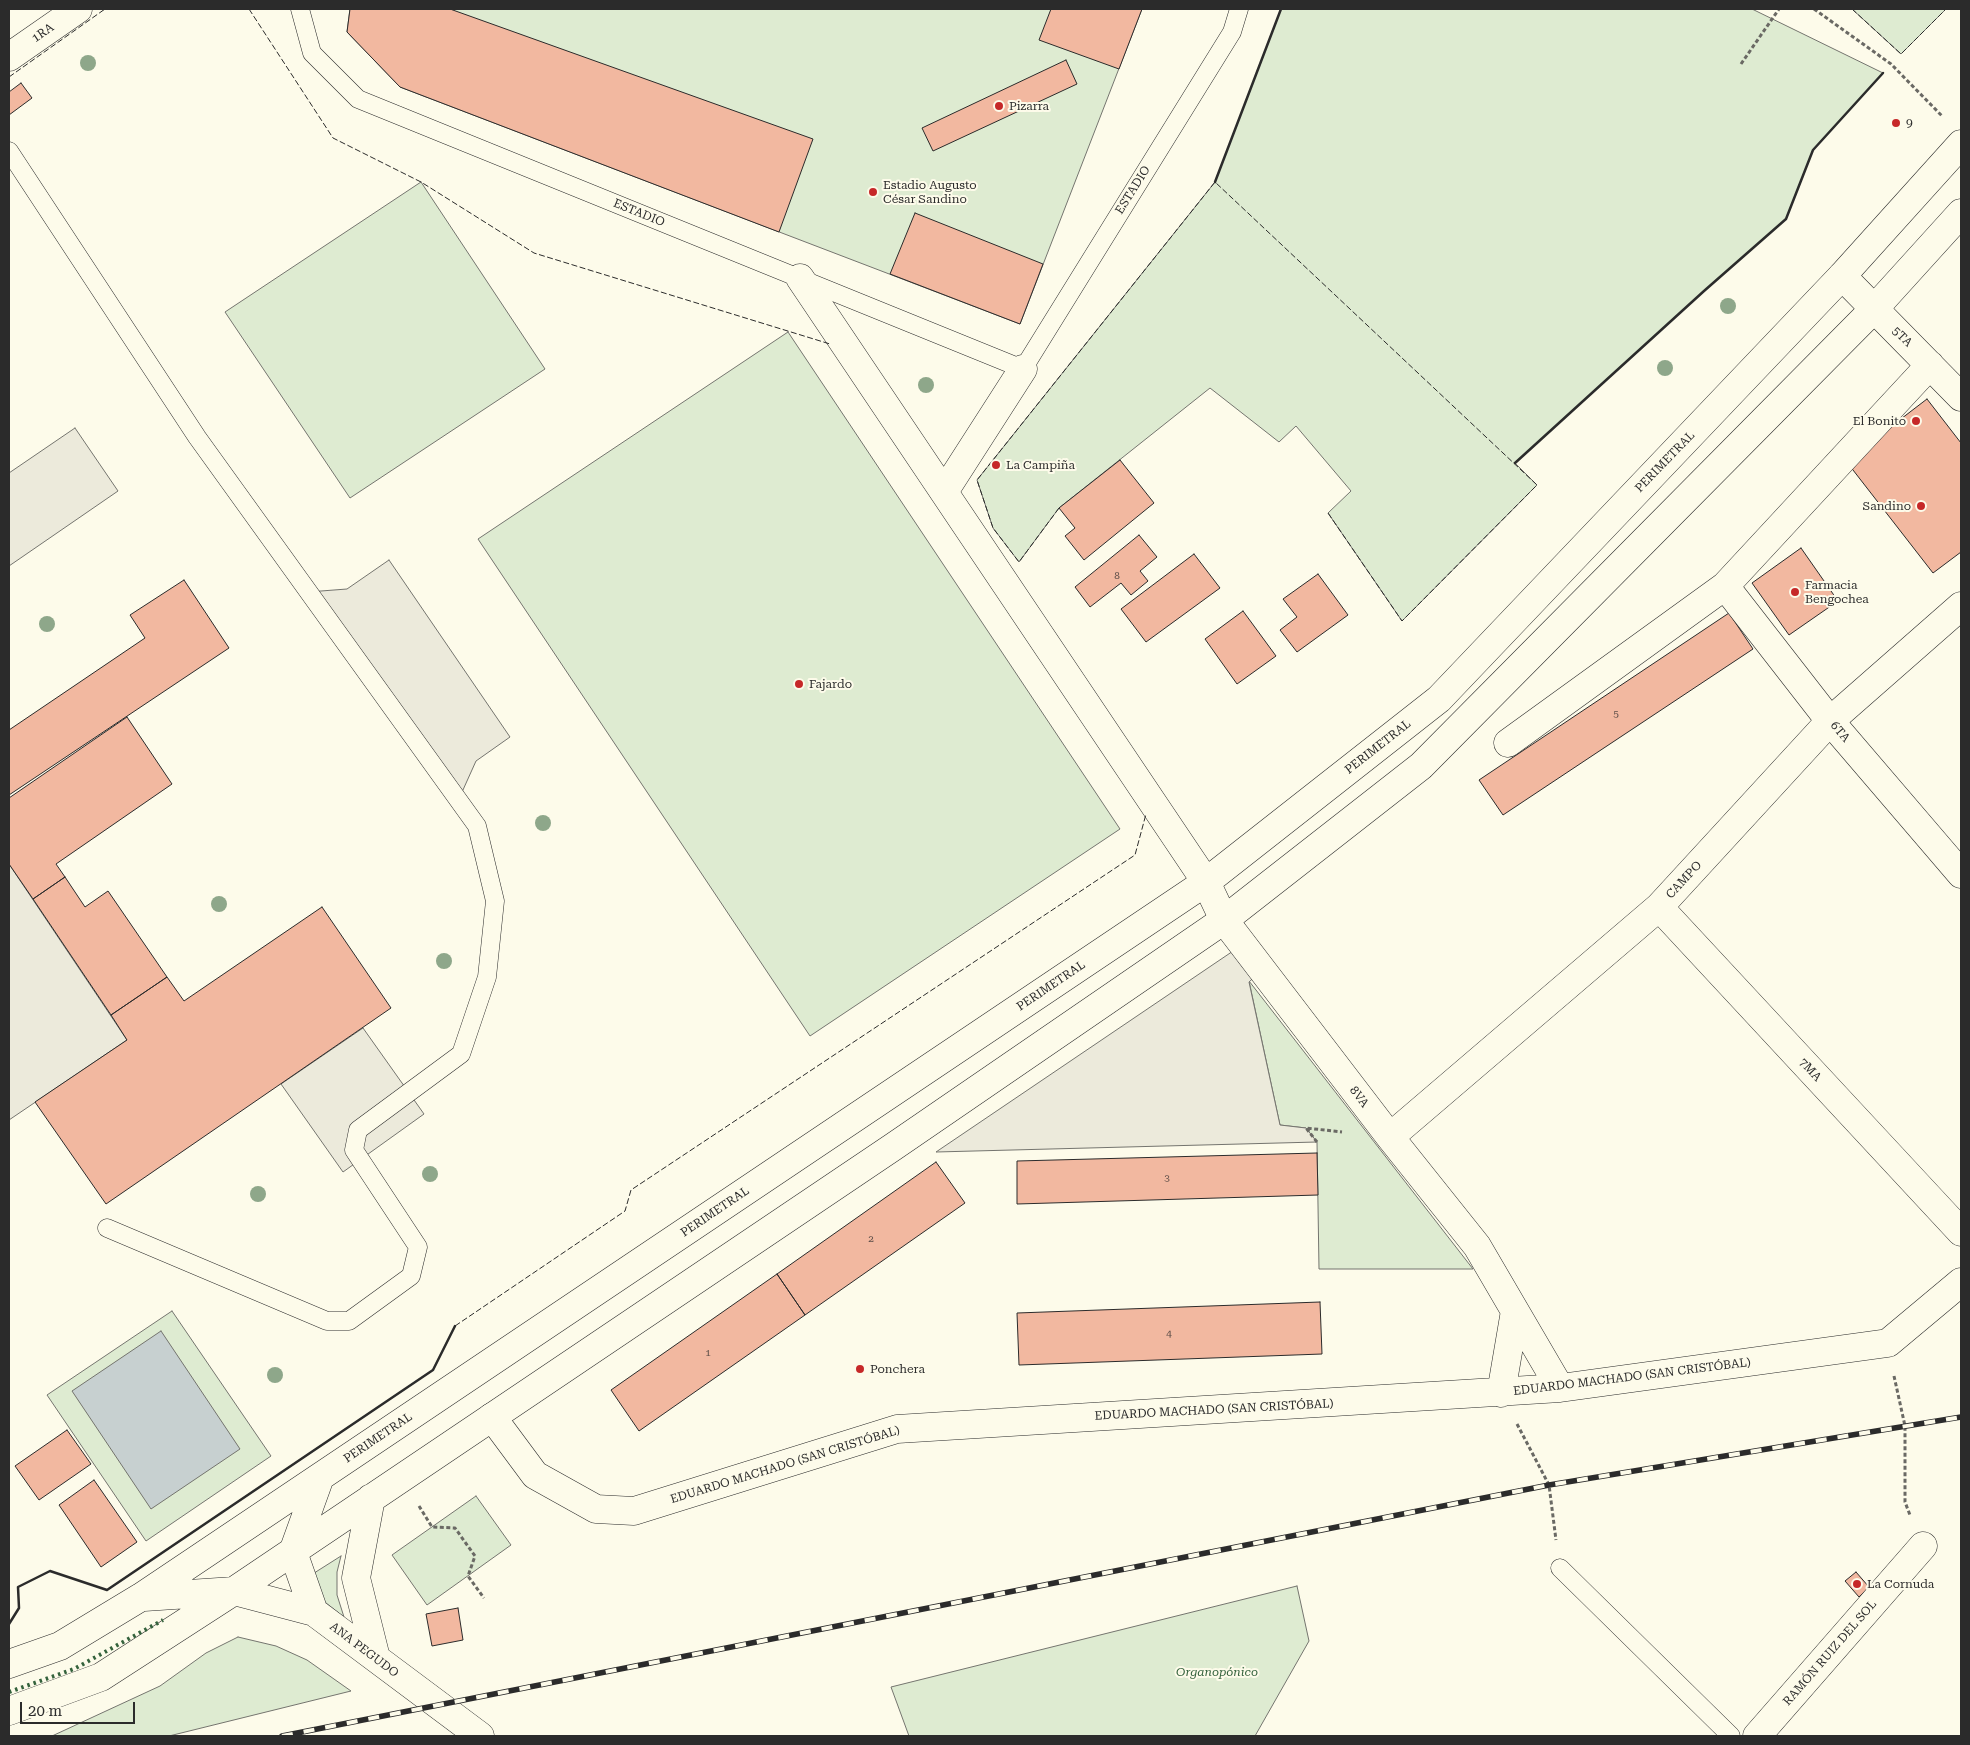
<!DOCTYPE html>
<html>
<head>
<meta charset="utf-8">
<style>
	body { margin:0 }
	#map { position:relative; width:1970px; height:1745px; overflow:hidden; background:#fdfbea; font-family:"Roboto Serif",serif }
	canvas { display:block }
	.frame { position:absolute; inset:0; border:10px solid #2b2b2b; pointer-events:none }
	.scale { position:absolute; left:20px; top:1702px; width:115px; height:22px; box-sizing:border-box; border:2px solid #2b2b2b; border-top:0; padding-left:6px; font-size:15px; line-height:18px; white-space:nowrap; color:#2b2b2b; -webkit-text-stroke:4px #fdfbea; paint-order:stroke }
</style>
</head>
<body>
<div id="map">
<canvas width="1970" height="1745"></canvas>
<div class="frame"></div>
<div class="scale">20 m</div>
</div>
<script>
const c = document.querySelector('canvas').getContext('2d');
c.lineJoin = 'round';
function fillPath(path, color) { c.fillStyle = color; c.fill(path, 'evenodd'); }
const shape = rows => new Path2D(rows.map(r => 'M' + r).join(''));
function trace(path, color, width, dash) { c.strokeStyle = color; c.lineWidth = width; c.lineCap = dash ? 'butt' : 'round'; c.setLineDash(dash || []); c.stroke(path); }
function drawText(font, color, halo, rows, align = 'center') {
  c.font = font + ' "Roboto Serif",serif'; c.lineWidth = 4; c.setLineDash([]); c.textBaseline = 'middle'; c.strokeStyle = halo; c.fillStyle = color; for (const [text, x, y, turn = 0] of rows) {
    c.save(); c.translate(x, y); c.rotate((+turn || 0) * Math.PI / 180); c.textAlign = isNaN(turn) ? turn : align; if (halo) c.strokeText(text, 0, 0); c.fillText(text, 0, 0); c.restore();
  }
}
const green = shape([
	[350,9,1142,9,1020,324,400,87,347,32,350,9],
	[1281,9,1752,9,1883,73,1813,150,1786,219,1704,291,1515,463,1537,485,1402,621,1328,513,1351,491,1296,426,1279,442,1210,388,1059,508,1019,562,993,528,977,480,1215,182,1281,9],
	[1852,9,1946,9,1901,54,1852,9],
	[421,182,545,369,350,498,225,312,421,182],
	[788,332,1120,829,810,1036,478,539,788,332],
	[1249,981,1473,1269,1319,1269,1317,1142,1306,1128,1280,1125,1249,981],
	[172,1311,271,1456,146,1541,47,1395,172,1311],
	[476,1496,511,1545,427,1605,392,1555,476,1496],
	[341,1556,337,1572,337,1595,344,1617,321,1599,311,1575,341,1556],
	[1297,1586,1309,1641,1255,1736,909,1736,891,1687,1297,1586],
	[238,1637,276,1646,307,1660,351,1691,169,1736,52,1736,160,1686,206,1653,238,1637]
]);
fillPath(green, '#deebd1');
trace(green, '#74746e', 1);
const parking = shape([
	[75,428,118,491,9,566,9,473,75,428],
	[389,560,510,737,476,761,458,801,308,592,347,589,389,560],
	[9,864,127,1040,9,1120,9,864],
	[1242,945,1262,970,1249,982,1280,1125,1306,1128,1317,1142,936,1152,1242,945],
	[363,1028,424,1114,343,1172,281,1084,363,1028]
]);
fillPath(parking, '#eceadb');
trace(parking, '#74746e', 1);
const water = shape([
	[161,1331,240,1449,151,1509,72,1391,161,1331]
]);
fillPath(water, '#c7d0d0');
trace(water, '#74746e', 1);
const building = shape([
	[350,9,450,9,813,139,779,232,400,87,347,32,350,9],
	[1051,9,1142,9,1119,69,1039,40,1051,9],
	[1066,60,1077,84,933,151,922,128,1066,60],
	[21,83,32,98,9,115,9,92,21,83],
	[915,213,1043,264,1020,324,890,274,915,213],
	[1927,399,1961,443,1961,552,1933,573,1846,461,1927,399],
	[1120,460,1154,503,1084,560,1065,536,1075,528,1059,508,1120,460],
	[1139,535,1157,557,1140,571,1148,581,1131,595,1121,583,1090,607,1075,587,1139,535],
	[1801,548,1838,601,1789,635,1752,583,1801,548],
	[1194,554,1220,588,1146,642,1121,609,1194,554],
	[1318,574,1348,615,1297,652,1280,630,1297,617,1283,599,1318,574],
	[184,580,229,648,9,795,9,730,145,638,130,615,184,580],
	[1243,611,1276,656,1237,684,1205,639,1243,611],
	[1729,613,1753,649,1503,815,1479,780,1729,613],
	[127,717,172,784,56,864,65,877,33,899,9,864,9,798,127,717],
	[65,877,85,907,108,891,167,977,111,1015,33,899,65,877],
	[322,907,391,1008,106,1204,35,1102,127,1040,111,1015,167,977,184,1001,322,907],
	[1317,1153,1318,1195,1017,1204,1017,1161,1317,1153],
	[936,1162,965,1203,805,1315,777,1274,936,1162],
	[777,1274,805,1315,639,1431,611,1390,777,1274],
	[1320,1302,1322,1354,1019,1365,1017,1313,1320,1302],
	[67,1430,91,1464,39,1500,15,1466,67,1430],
	[94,1480,137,1542,101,1567,59,1505,94,1480],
	[1856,1572,1869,1587,1859,1597,1845,1581,1856,1572],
	[458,1608,463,1640,432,1646,426,1614,458,1608]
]);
fillPath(building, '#f2b8a0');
trace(building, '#2b2b2b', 1);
const lane = shape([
	[300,9,312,53,358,99,1023,369,1232,32,1239,9],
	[9,151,197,437,477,826,495,901,487,977,461,1054,358,1130,354,1150,418,1247,411,1276,349,1321,327,1321,107,1228],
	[1560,1568,1731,1736]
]);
const street = shape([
	[9,57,78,9],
	[1842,276,1961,397],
	[800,278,1206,882,1224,920,1390,1137,1477,1246,1560,1388],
	[944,492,1023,369],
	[1725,586,1830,721,1961,874],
	[1508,743,1725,586,1930,365],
	[1659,907,1961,1232],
	[1390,1137,1659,907,1830,721,1961,606],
	[1501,1393,1515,1311],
	[492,1417,535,1475,596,1509,634,1511,897,1429,1560,1388,1888,1343,1961,1282],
	[1757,1736,1923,1546]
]);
const secondary = shape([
	[371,1498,356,1578,376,1658],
	[144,1597,234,1591,314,1612,480,1736],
	[314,1612,293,1552,320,1477],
	[9,1664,60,1646,141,1597,1206,882,1439,699,1842,276,1961,144],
	[9,1711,101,1677,234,1591,893,1147,1224,920,1421,766,1874,309,1961,213]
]);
trace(lane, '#2b2b2b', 19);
trace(street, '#2b2b2b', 29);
trace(secondary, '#2b2b2b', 29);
trace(shape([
	[1814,9,1891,64,1943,117],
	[1741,64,1779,9],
	[1317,1142,1306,1128,1342,1132],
	[1894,1376,1905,1426,1905,1502,1910,1515],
	[1517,1424,1549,1485,1556,1540],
	[419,1506,432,1527,455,1528,475,1556,468,1576,484,1598]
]), '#6a6964', 3, [4, 2.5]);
trace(lane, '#fdfbea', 18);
trace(street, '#fdfbea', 28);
trace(secondary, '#fdfbea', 28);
const rail = shape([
	[282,1736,1549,1485,1961,1417]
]);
trace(rail, '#2b2b2b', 5.5);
trace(rail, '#fdfbea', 4, [11]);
trace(shape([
	[9,1692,74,1669,163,1620]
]), '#34623c', 4, [2.5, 4]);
trace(shape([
	[249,9,333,138,421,182,534,253,830,344],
	[1852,9,1901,54,1946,9],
	[9,77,105,9],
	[1059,508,1019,562,993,528,977,480,1215,182,1537,485,1402,621,1328,513],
	[455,1326,625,1211,631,1190,1135,855,1146,814]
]), '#2b2b2b', 1, [6, 2.5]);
trace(shape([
	[1215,182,1281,9],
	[1515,463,1704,291,1786,219,1813,150,1883,73],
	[9,1624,19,1608,18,1587,50,1571,107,1590,433,1370,455,1326]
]), '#2b2b2b', 2.5);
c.fillStyle = '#8ea78a';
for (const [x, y] of [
	[88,63],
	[1728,306],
	[1665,368],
	[926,385],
	[47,624],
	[543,823],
	[219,904],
	[444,961],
	[430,1174],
	[258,1194],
	[275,1375]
]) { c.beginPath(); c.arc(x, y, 8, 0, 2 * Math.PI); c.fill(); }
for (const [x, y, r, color] of [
	[999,106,5,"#c62828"],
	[1896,123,5,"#c62828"],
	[873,192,5,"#c62828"],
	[1916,421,5,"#c62828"],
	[996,465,5,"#c62828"],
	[1921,506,5,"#c62828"],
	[1795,592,5,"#c62828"],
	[799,684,5,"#c62828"],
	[860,1369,5,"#c62828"],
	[1857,1584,5,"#c62828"]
]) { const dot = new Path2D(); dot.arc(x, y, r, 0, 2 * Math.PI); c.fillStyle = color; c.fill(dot); trace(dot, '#fdfbea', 2); }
drawText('10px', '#5d4e48', null, [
	["8",1117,576],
	["5",1616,714],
	["3",1167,1178],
	["2",871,1239],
	["4",1169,1334],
	["1",708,1353]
]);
drawText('12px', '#2b2b2b', '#fdfbea', [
	["1RA",43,33,-35],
	["ESTADIO",1133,190,-58],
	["ESTADIO",639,213,22],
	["5TA",1902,337,45],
	["PERIMETRAL",1665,462,-46],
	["6TA",1840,732,50],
	["PERIMETRAL",1378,747,-38],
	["CAMPO",1684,880,-47],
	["PERIMETRAL",1051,986,-34],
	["7MA",1810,1070,47],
	["8VA",1359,1097,53],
	["PERIMETRAL",715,1212,-34],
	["EDUARDO MACHADO (SAN CRISTÓBAL)",1632,1377,-7],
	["EDUARDO MACHADO (SAN CRISTÓBAL)",1214,1410,-3],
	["PERIMETRAL",378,1438,-34],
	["EDUARDO MACHADO (SAN CRISTÓBAL)",785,1465,-17],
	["ANA PEGUDO",364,1650,37],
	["RAMÓN RUIZ DEL SOL",1830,1653,-49]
]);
drawText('12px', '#2b2b2b', '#fdfbea', [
	["Pizarra",1009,106],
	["9",1906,123],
	["Estadio Augusto",883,185],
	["César Sandino",883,199],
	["El Bonito",1906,421,"right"],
	["La Campiña",1006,465],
	["Sandino",1911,506,"right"],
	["Farmacia",1805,585],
	["Bengochea",1805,599],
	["Fajardo",809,684],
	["Ponchera",870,1369],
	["La Cornuda",1867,1584]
], 'left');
drawText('italic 12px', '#34623c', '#fdfbea', [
	["Organopónico",1217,1672]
]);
</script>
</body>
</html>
